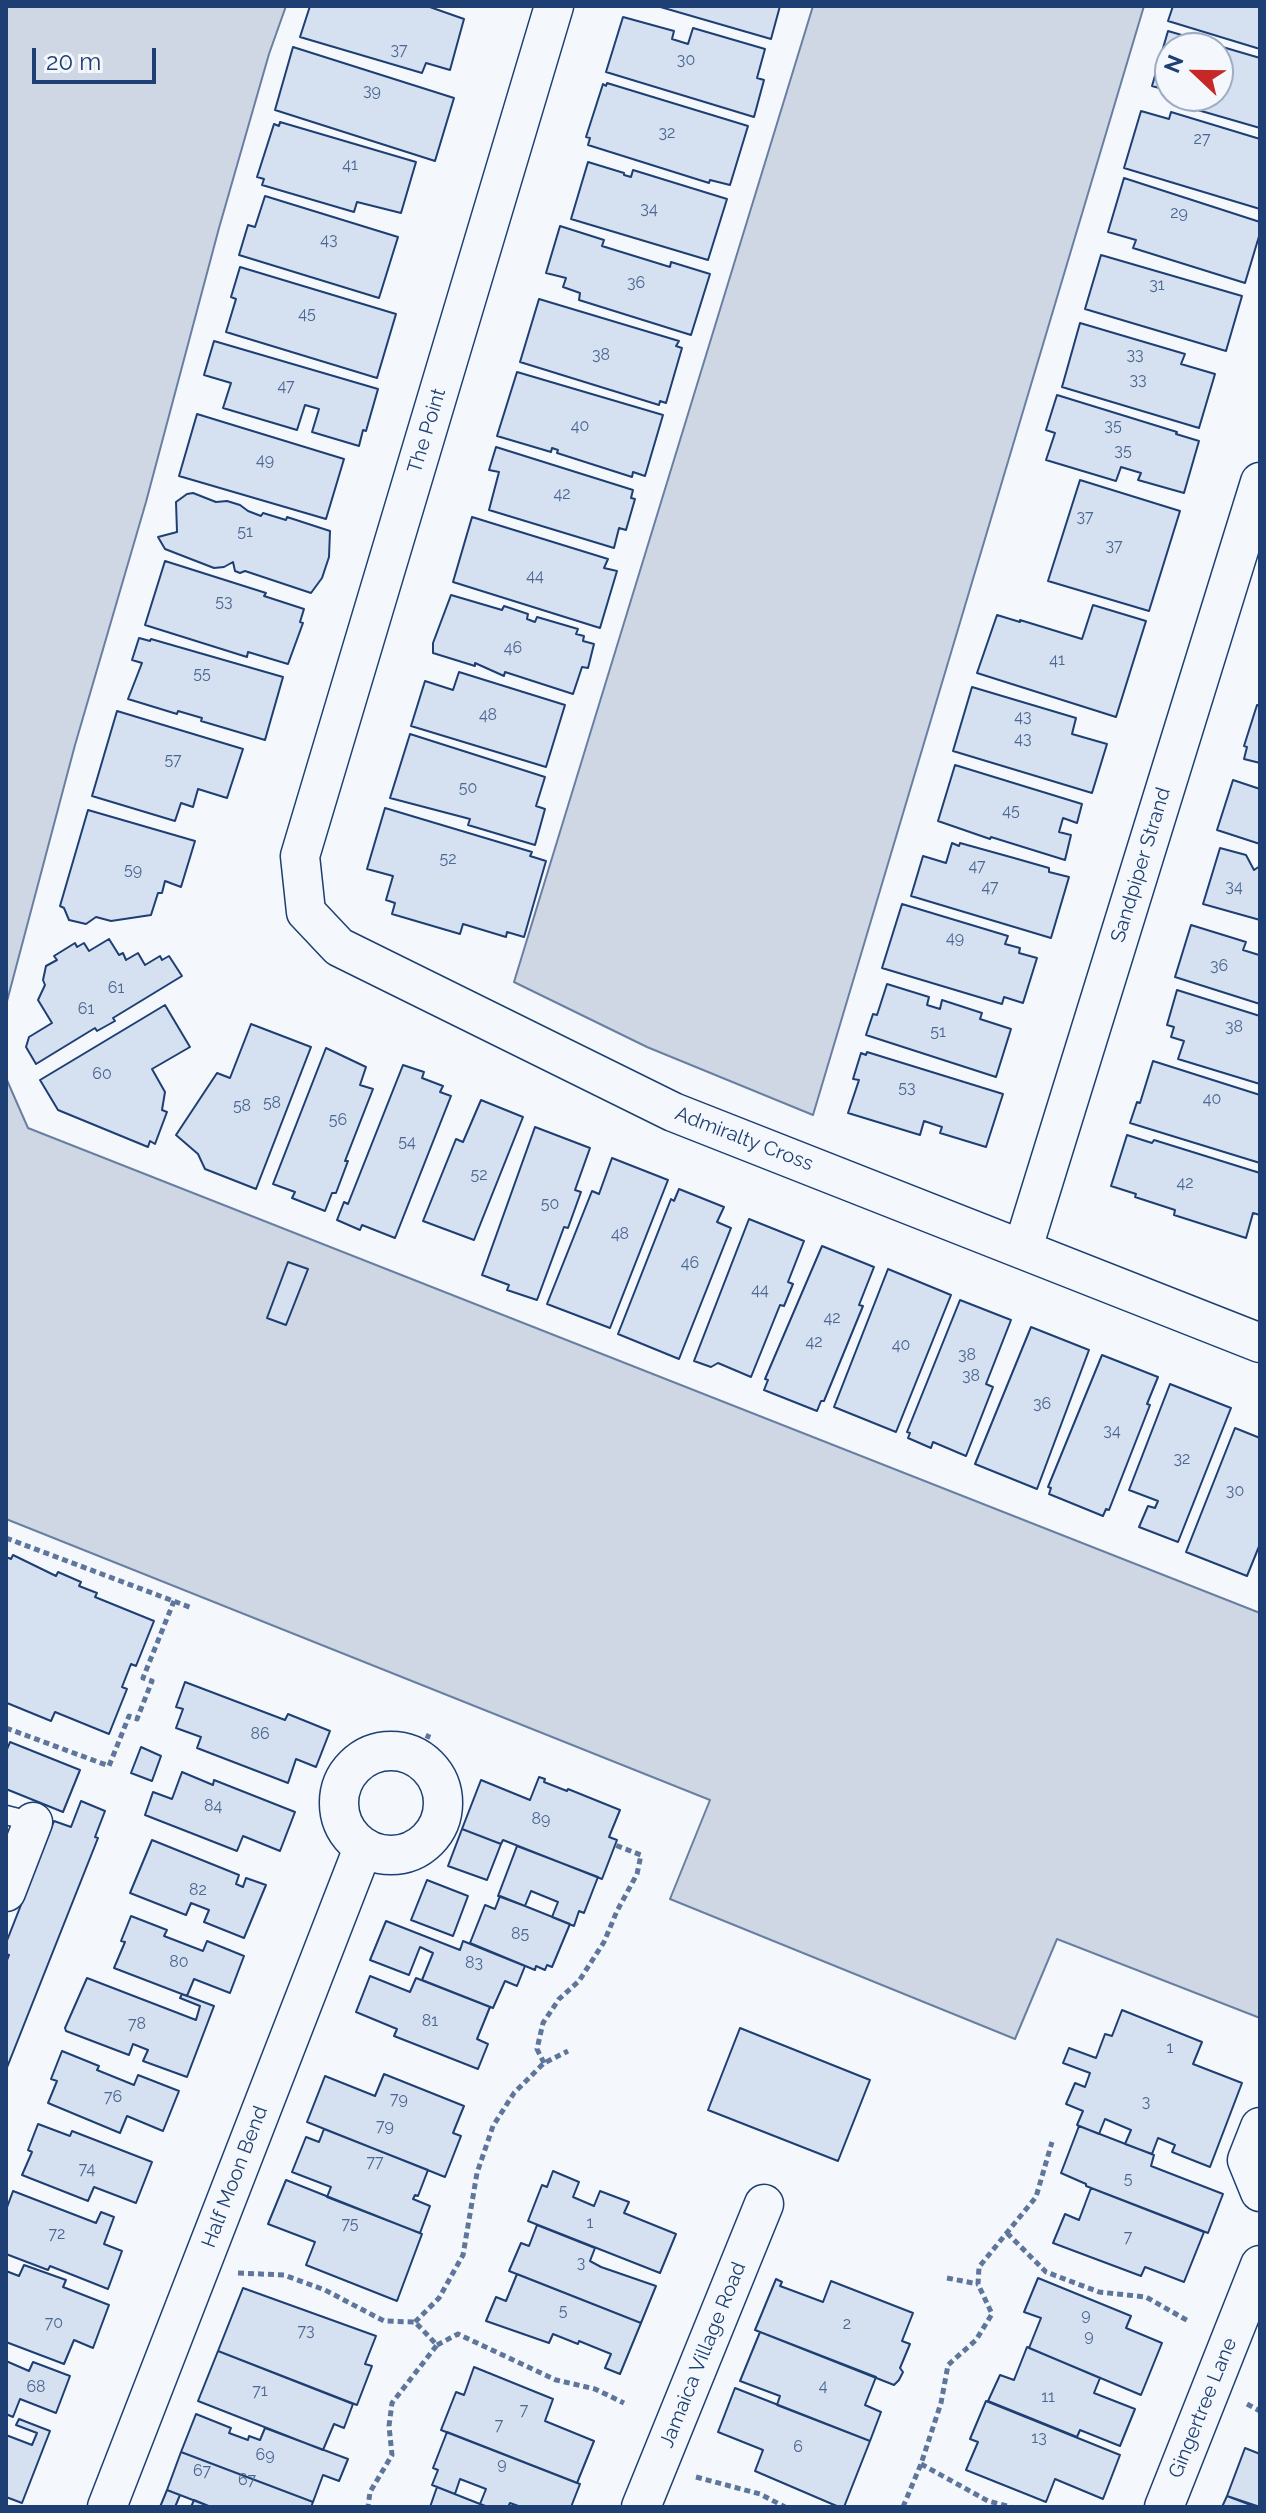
<!DOCTYPE html>
<html>
<head>
<meta charset="utf-8">
<style>
	body { margin:0 }
	#map { position:relative; width:1266px; height:2513px; overflow:hidden; background:#f4f7fb; font-family:Raleway,sans-serif }
	canvas { display:block }
	.frame { position:absolute; inset:0; border:8px solid #1d3f73; pointer-events:none }
	.north { position:absolute; left:1154px; top:32px; width:80px; height:80px; box-sizing:border-box; background:#f4f7fb; border:2px solid #9eadc5; border-radius:50%; rotate:292deg; font-size:22px; font-weight:700; line-height:32px; text-align:center; color:#1d3f73 }
	.north::after { content:''; display:block; margin:auto; width:28px; height:36px; background:#c62828; clip-path:polygon(50% 0,100% 100%,50% 72%,0 100%) }
	.scale { position:absolute; left:32px; top:48px; width:124px; height:36px; box-sizing:border-box; border:4px solid #1d3f73; border-top:0; padding-left:10px; font-size:24px; line-height:28px; white-space:nowrap; color:#1d3f73; -webkit-text-stroke:6px #f4f7fb; paint-order:stroke }
</style>
</head>
<body>
<div id="map">
<canvas width="1266" height="2513"></canvas>
<div class="frame"></div>
<div class="north">N</div>
<div class="scale">20 m</div>
</div>
<script>
const c = document.querySelector('canvas').getContext('2d');
c.lineJoin = 'round';
function fillPath(path, color) { c.fillStyle = color; c.fill(path, 'evenodd'); }
const shape = rows => new Path2D(rows.map(r => 'M' + r).join(''));
function trace(path, color, width, dash) { c.strokeStyle = color; c.lineWidth = width; c.lineCap = dash ? 'butt' : 'round'; c.setLineDash(dash || []); c.stroke(path); }
function drawText(font, color, halo, rows, align = 'center') {
  c.font = font + ' Raleway,sans-serif'; c.lineWidth = 6; c.setLineDash([]); c.textBaseline = 'middle'; c.strokeStyle = halo; c.fillStyle = color; for (const [text, x, y, turn = 0] of rows) {
    c.save(); c.translate(x, y); c.rotate((+turn || 0) * Math.PI / 180); c.textAlign = isNaN(turn) ? turn : align; if (halo) c.strokeText(text, 0, 0); c.fillText(text, 0, 0); c.restore();
  }
}
const water = shape([
	[6,6,286,6,269,54,219,228,146,502,75,745,6,1005,6,6],
	[813,6,1144,6,813,1115,647,1047,514,982,813,6],
	[6,1078,28,1128,1260,1613,1260,2018,1057,1939,1015,2039,670,1899,710,1800,6,1519,6,1078]
]);
fillPath(water, '#cfd7e4');
trace(water, '#687fa3', 2);
const building = shape([
	[310,6,427,6,464,19,450,70,426,63,422,73,300,37,310,6],
	[657,6,780,6,771,39,657,6],
	[1173,6,1260,6,1260,49,1168,21,1173,6],
	[623,17,674,31,672,39,688,44,693,28,765,49,757,78,764,80,754,117,606,72,623,17],
	[1168,31,1260,58,1260,128,1177,104,1179,96,1218,96,1218,48,1170,48,1170,91,1152,86,1168,31],
	[293,47,454,98,435,161,275,110,293,47],
	[607,83,748,126,730,185,710,180,709,183,588,145,590,138,586,137,603,84,606,86,607,83],
	[1141,111,1169,119,1171,112,1260,139,1260,209,1124,168,1141,111],
	[280,122,416,162,401,213,357,202,354,212,262,185,264,179,257,177,274,124,279,126,280,122],
	[588,162,624,173,624,175,631,177,633,170,727,199,708,260,571,219,588,162],
	[1124,178,1260,222,1260,233,1245,283,1133,248,1136,240,1108,232,1124,178],
	[265,196,398,237,379,298,239,255,248,225,255,227,265,196],
	[560,226,604,240,602,246,670,267,671,262,710,274,691,335,579,300,580,293,563,287,566,278,546,273,560,226],
	[1101,255,1242,296,1226,351,1085,309,1101,255],
	[240,267,396,314,377,378,226,332,236,299,231,297,240,267],
	[539,299,679,341,676,346,682,348,666,403,660,401,659,405,520,362,539,299],
	[1080,323,1185,354,1181,364,1215,374,1199,428,1062,387,1080,323],
	[214,341,378,389,366,431,363,430,359,446,312,432,319,409,305,405,297,430,223,408,231,383,204,375,214,341],
	[517,372,663,415,645,476,633,472,632,477,557,453,558,450,552,448,551,452,497,436,517,372],
	[1057,395,1177,432,1176,434,1199,441,1184,493,1138,480,1141,473,1121,467,1116,481,1046,460,1055,433,1046,430,1057,395],
	[197,414,344,459,326,519,179,476,197,414],
	[496,447,633,490,631,498,635,499,626,530,619,528,614,548,489,510,499,472,489,470,496,447],
	[1080,480,1180,511,1149,611,1048,581,1080,480],
	[193,493,216,502,227,501,240,505,248,511,261,516,263,513,286,520,287,517,330,531,329,557,322,578,311,593,245,571,240,573,235,571,233,562,224,567,214,568,165,549,158,537,177,532,176,502,187,494,193,493],
	[472,517,608,559,604,568,617,571,600,628,453,582,472,517],
	[165,561,266,593,264,596,304,609,300,622,303,623,288,664,248,652,247,657,145,625,165,561],
	[451,595,502,610,504,606,528,614,527,619,535,622,537,617,578,629,576,634,584,636,583,641,594,644,588,668,582,667,573,694,505,672,504,676,475,663,475,666,433,653,433,643,451,595],
	[1093,605,1146,621,1116,717,977,673,997,615,1020,622,1020,620,1082,639,1093,605],
	[139,638,150,641,151,639,283,677,265,740,201,721,202,718,178,711,177,714,128,699,142,663,132,660,139,638],
	[459,672,565,705,546,767,411,726,425,681,453,690,459,672],
	[972,687,1076,718,1072,734,1107,744,1092,793,953,751,972,687],
	[1257,705,1260,706,1260,763,1244,759,1247,747,1244,746,1257,705],
	[117,711,243,749,227,798,198,789,193,807,181,803,175,821,92,796,117,711],
	[410,734,545,777,536,806,545,809,535,845,468,825,470,819,390,798,410,734],
	[955,765,1082,804,1077,823,1063,818,1059,832,1071,835,1065,860,991,837,990,839,938,821,955,765],
	[1233,780,1260,789,1260,844,1217,830,1233,780],
	[385,808,532,852,530,856,546,861,524,937,507,932,506,937,463,924,460,934,392,914,395,903,386,900,393,876,367,869,385,808],
	[88,810,195,841,181,887,165,881,162,893,158,893,151,915,111,921,96,917,86,924,69,920,64,908,60,906,88,810],
	[952,843,959,846,960,843,1014,858,1049,868,1049,872,1069,877,1051,938,911,896,923,856,946,863,952,843],
	[1220,848,1246,855,1254,870,1260,866,1260,920,1203,904,1220,848],
	[902,904,1008,936,1005,944,1020,948,1019,953,1037,958,1023,1003,1004,997,1002,1004,882,968,902,904],
	[1191,925,1246,942,1243,950,1259,955,1260,950,1260,1004,1175,977,1191,925],
	[109,939,119,955,123,953,126,960,138,953,145,965,160,956,162,960,169,956,182,976,113,1018,115,1021,97,1031,95,1028,36,1064,26,1047,29,1037,52,1023,38,1000,45,985,43,980,46,966,57,960,54,956,75,943,77,947,84,943,89,951,109,939],
	[887,984,929,997,927,1005,940,1009,942,1000,982,1013,980,1019,1011,1029,996,1077,866,1035,873,1014,877,1015,887,984],
	[1177,990,1260,1016,1260,1084,1178,1059,1184,1041,1171,1037,1174,1027,1167,1025,1177,990],
	[165,1005,190,1047,152,1069,165,1092,162,1110,167,1112,155,1144,150,1141,148,1147,58,1110,40,1080,165,1005],
	[251,1024,311,1047,256,1189,205,1169,198,1154,176,1135,217,1073,230,1078,251,1024],
	[326,1048,366,1067,360,1085,373,1089,345,1161,348,1161,336,1193,332,1193,325,1211,292,1198,295,1192,273,1184,326,1048],
	[867,1052,1003,1094,986,1147,940,1133,942,1127,924,1121,920,1135,848,1113,859,1080,853,1079,861,1053,866,1055,867,1052],
	[1153,1061,1260,1095,1260,1163,1130,1123,1137,1102,1140,1103,1153,1061],
	[403,1065,424,1072,422,1078,443,1086,440,1092,451,1096,395,1238,362,1225,360,1230,337,1220,344,1202,348,1204,403,1065],
	[481,1100,523,1117,474,1240,423,1221,456,1139,463,1142,481,1100],
	[535,1127,590,1148,575,1190,581,1192,568,1228,564,1227,537,1300,507,1290,509,1285,482,1275,535,1127],
	[1127,1135,1152,1143,1154,1140,1260,1173,1260,1215,1253,1213,1246,1238,1174,1215,1175,1210,1135,1197,1136,1194,1111,1186,1127,1135],
	[612,1158,668,1180,610,1328,547,1304,592,1191,599,1194,612,1158],
	[679,1189,724,1207,717,1222,731,1228,679,1359,618,1334,671,1199,674,1201,679,1189],
	[749,1219,804,1241,788,1282,793,1284,784,1306,780,1305,751,1377,718,1363,711,1367,694,1361,749,1219],
	[822,1246,874,1267,859,1305,863,1306,824,1401,821,1401,817,1411,764,1390,768,1380,765,1379,822,1246],
	[288,1262,308,1269,286,1325,267,1318,288,1262],
	[888,1269,951,1295,896,1432,834,1407,888,1269],
	[960,1300,1011,1320,986,1384,993,1387,966,1456,933,1442,931,1448,908,1438,910,1433,907,1432,960,1300],
	[1031,1327,1089,1350,1037,1489,975,1464,1031,1327],
	[1102,1355,1158,1377,1147,1404,1150,1405,1109,1510,1106,1509,1103,1516,1049,1494,1051,1488,1048,1487,1102,1355],
	[1170,1384,1231,1408,1178,1542,1139,1527,1148,1506,1155,1508,1158,1501,1129,1490,1170,1384],
	[1235,1428,1260,1438,1260,1544,1247,1576,1186,1552,1235,1428],
	[13,1555,56,1576,58,1572,81,1582,79,1586,97,1593,95,1597,154,1621,136,1666,131,1664,122,1687,127,1689,109,1734,55,1712,51,1721,7,1703,6,1557,11,1559,13,1555],
	[185,1682,285,1720,288,1714,330,1731,316,1767,296,1759,288,1783,197,1748,201,1737,176,1728,183,1709,176,1707,185,1682],
	[10,1742,80,1770,63,1812,6,1789,6,1752,10,1742],
	[141,1747,161,1756,152,1781,131,1773,141,1747],
	[182,1772,213,1785,214,1780,295,1812,280,1851,243,1836,237,1851,145,1815,153,1792,172,1799,182,1772],
	[539,1777,545,1779,544,1782,567,1791,568,1789,620,1810,609,1837,617,1840,602,1879,503,1840,501,1844,462,1829,481,1780,530,1800,539,1777],
	[81,1801,105,1811,95,1837,98,1838,6,2070,6,1963,9,1955,6,1954,6,1943,54,1821,71,1827,81,1801],
	[462,1829,501,1844,487,1880,448,1866,462,1829],
	[152,1840,239,1875,236,1884,243,1887,246,1878,266,1885,244,1938,204,1922,209,1910,191,1903,186,1915,130,1893,152,1840],
	[517,1846,598,1877,584,1913,579,1911,574,1926,552,1917,558,1902,531,1891,525,1906,498,1896,517,1846],
	[427,1880,468,1896,453,1936,411,1920,427,1880],
	[500,1896,570,1924,552,1967,547,1965,545,1970,536,1966,535,1970,470,1943,485,1905,495,1909,500,1896],
	[131,1916,167,1930,164,1936,203,1951,207,1941,244,1956,230,1993,194,1979,187,1996,114,1968,125,1942,121,1941,131,1916],
	[386,1921,460,1950,463,1941,525,1966,517,1986,505,1981,493,2008,422,1980,433,1953,420,1947,409,1975,370,1960,386,1921],
	[370,1976,410,1992,416,1978,490,2007,477,2039,488,2044,478,2069,394,2036,397,2029,356,2012,370,1976],
	[87,1978,196,2020,200,2006,180,1998,182,1994,214,2006,187,2077,143,2061,148,2050,133,2044,129,2055,66,2031,65,2028,87,1978],
	[1122,2010,1202,2042,1193,2064,1242,2083,1210,2167,1172,2152,1175,2145,1158,2138,1152,2154,1125,2144,1131,2130,1105,2119,1099,2134,1077,2125,1083,2111,1066,2104,1075,2083,1085,2087,1090,2073,1063,2063,1069,2048,1096,2058,1105,2034,1112,2036,1122,2010],
	[740,2028,870,2080,838,2161,708,2110,740,2028],
	[62,2051,99,2066,97,2070,134,2085,138,2075,179,2091,163,2131,127,2116,120,2133,48,2103,57,2081,51,2079,62,2051],
	[384,2074,464,2106,453,2133,461,2136,445,2177,307,2122,325,2076,375,2096,384,2074],
	[38,2124,70,2136,72,2131,152,2162,136,2203,94,2187,88,2201,22,2175,32,2152,28,2150,38,2124],
	[1079,2126,1154,2155,1151,2166,1223,2194,1208,2233,1086,2186,1086,2184,1061,2173,1079,2126],
	[324,2129,428,2170,418,2196,415,2195,413,2199,430,2206,420,2233,327,2197,331,2187,292,2172,306,2137,319,2142,324,2129],
	[553,2171,579,2182,573,2197,594,2206,600,2191,629,2202,624,2213,676,2234,660,2273,528,2221,542,2185,547,2187,553,2171],
	[286,2180,422,2234,397,2301,306,2265,315,2242,268,2224,286,2180],
	[1091,2188,1204,2232,1184,2282,1145,2267,1141,2276,1053,2243,1065,2214,1079,2220,1091,2188],
	[13,2191,96,2223,101,2212,114,2217,104,2244,122,2251,108,2289,50,2266,48,2270,6,2254,6,2210,13,2191],
	[537,2225,595,2248,590,2261,601,2267,656,2286,641,2323,509,2271,521,2243,529,2246,537,2225],
	[24,2265,66,2280,63,2287,109,2305,93,2348,74,2340,64,2364,6,2342,6,2271,19,2276,24,2265],
	[517,2274,641,2323,620,2374,605,2368,611,2354,579,2341,578,2344,553,2334,549,2343,486,2321,496,2297,506,2301,517,2274],
	[1038,2278,1131,2316,1126,2328,1162,2343,1141,2395,1029,2348,1041,2318,1024,2312,1038,2278],
	[776,2279,782,2282,780,2286,823,2302,831,2281,913,2313,902,2341,910,2344,900,2368,903,2372,899,2380,894,2385,755,2330,776,2279],
	[243,2288,376,2336,365,2364,372,2366,357,2405,218,2351,243,2288],
	[760,2332,876,2377,865,2405,881,2412,870,2441,777,2405,780,2396,740,2381,760,2332],
	[1027,2347,1100,2378,1094,2393,1135,2409,1120,2446,1080,2430,1077,2437,988,2401,1000,2375,1014,2380,1027,2347],
	[218,2351,353,2404,344,2428,334,2424,323,2450,198,2401,218,2351],
	[6,2361,29,2371,33,2362,70,2376,56,2413,20,2399,13,2417,6,2414,6,2361],
	[474,2367,553,2399,545,2421,594,2441,577,2483,441,2430,456,2392,464,2395,474,2367],
	[735,2388,870,2441,844,2507,839,2507,755,2471,763,2450,718,2432,735,2388],
	[986,2401,1120,2455,1103,2499,1055,2479,1046,2502,966,2470,978,2442,970,2439,986,2401],
	[196,2414,231,2428,229,2433,248,2440,249,2436,260,2440,265,2428,348,2459,339,2481,323,2475,313,2502,181,2452,196,2414],
	[19,2419,50,2431,22,2503,6,2497,6,2435,32,2445,37,2433,16,2425,19,2419],
	[447,2432,580,2484,571,2507,521,2507,510,2503,508,2507,488,2507,480,2504,486,2489,460,2479,455,2494,432,2485,438,2470,433,2468,447,2432],
	[1245,2448,1260,2454,1260,2507,1227,2496,1245,2448],
	[181,2452,313,2502,311,2507,211,2507,167,2490,181,2452],
	[437,2487,480,2504,488,2507,430,2507,437,2487],
	[167,2490,180,2495,175,2507,160,2507,167,2490],
	[1227,2496,1256,2507,1222,2507,1227,2496],
	[194,2500,211,2507,191,2507,194,2500]
]);
fillPath(building, '#d5e0f0');
trace(building, '#1d3f73', 2);
const lane = shape([
	[6,1815,33,1822]
]);
const street = shape([
	[554,6,300,856,306,912,339,947,673,1112,1260,1343],
	[1023,1248,1260,482],
	'339 1803a52 52 0 1 1 104 0a52 52 0 1 1-104 0Z',
	[6,1892,33,1822],
	[1260,2127,1247,2160,1260,2192],
	[107,2507,363,1848],
	[641,2507,764,2204],
	[1164,2507,1260,2265]
]);
trace(lane, '#1d3f73', 21);
trace(street, '#1d3f73', 41);
trace(shape([
	[6,1538,192,1608],
	[6,1728,109,1766,129,1716,137,1719,152,1681,143,1678,174,1601],
	[419,1757,429,1734],
	[544,2063,537,2049,543,2023,559,1999,579,1981,604,1942,617,1911,637,1874,641,1855,615,1845],
	[1007,2233,1046,2272,1099,2292,1146,2297,1190,2322],
	[238,2273,284,2275,325,2290,384,2321,415,2322,437,2345,392,2403,389,2426,392,2455,370,2492,368,2507],
	[947,2278,978,2284],
	[415,2322,439,2298,463,2255,477,2173,493,2126,514,2093,544,2063,568,2051],
	[437,2345,458,2334,556,2380,595,2389,624,2403],
	[1247,2404,1260,2411],
	[921,2464,988,2501,1011,2507],
	[696,2477,760,2494,785,2507],
	[903,2507,921,2464,941,2403,948,2365,976,2340,992,2314,978,2284,979,2267,1036,2197,1052,2142]
]), '#5e769c', 5, [6, 4]);
trace(lane, '#f4f7fb', 18);
trace(street, '#f4f7fb', 38);
drawText('16px', '#4b6792', null, [
	["37",399,50],
	["30",686,60],
	["39",372,91],
	["32",667,133],
	["27",1202,139],
	["41",350,165],
	["34",649,209],
	["29",1179,213],
	["43",329,240],
	["36",636,283],
	["31",1157,285],
	["45",307,314],
	["38",601,355],
	["33",1135,355],
	["33",1138,380],
	["47",286,386],
	["40",580,426],
	["35",1113,426],
	["35",1123,451],
	["49",265,460],
	["42",562,494],
	["37",1085,517],
	["51",245,532],
	["37",1114,546],
	["44",535,576],
	["53",224,602],
	["46",513,648],
	["41",1057,660],
	["55",202,674],
	["48",488,715],
	["43",1023,717],
	["43",1023,739],
	["57",173,760],
	["50",468,788],
	["45",1011,811],
	["52",448,859],
	["47",977,866],
	["59",133,870],
	["47",990,887],
	["34",1234,887],
	["49",955,938],
	["36",1219,966],
	["61",116,988],
	["61",86,1009],
	["38",1234,1027],
	["51",938,1032],
	["60",102,1074],
	["53",907,1088],
	["40",1212,1099],
	["58",272,1103],
	["58",242,1106],
	["56",338,1120],
	["54",407,1142],
	["52",479,1175],
	["42",1185,1183],
	["50",550,1204],
	["48",620,1234],
	["46",690,1263],
	["44",760,1290],
	["42",832,1318],
	["42",814,1342],
	["40",901,1345],
	["38",967,1355],
	["38",971,1376],
	["36",1042,1404],
	["34",1112,1431],
	["32",1182,1459],
	["30",1235,1491],
	["86",260,1734],
	["84",213,1806],
	["89",541,1819],
	["82",198,1890],
	["85",520,1934],
	["80",179,1962],
	["83",474,1963],
	["81",430,2021],
	["78",137,2024],
	["1",1170,2048],
	["76",113,2097],
	["79",399,2099],
	["3",1146,2102],
	["79",385,2126],
	["77",375,2162],
	["74",87,2169],
	["5",1128,2179],
	["1",590,2223],
	["75",350,2224],
	["72",57,2234],
	["7",1128,2237],
	["3",581,2263],
	["5",563,2311],
	["9",1086,2315],
	["70",54,2323],
	["2",847,2324],
	["73",306,2331],
	["9",1089,2336],
	["4",823,2386],
	["68",36,2387],
	["71",260,2391],
	["11",1048,2397],
	["7",524,2410],
	["7",499,2425],
	["13",1039,2438],
	["6",798,2447],
	["69",265,2455],
	["9",502,2464],
	["67",202,2471],
	["67",247,2480]
]);
drawText('20px', '#1d3f73', '#f4f7fb', [
	["The Point",427,431,-73],
	["Sandpiper Strand",1141,865,-73],
	["Admiralty Cross",744,1139,21],
	["Half Moon Bend",235,2177,-69],
	["Jamaica Village Road",703,2355,-68],
	["Gingertree Lane",1203,2408,-68]
]);
</script>
</body>
</html>
